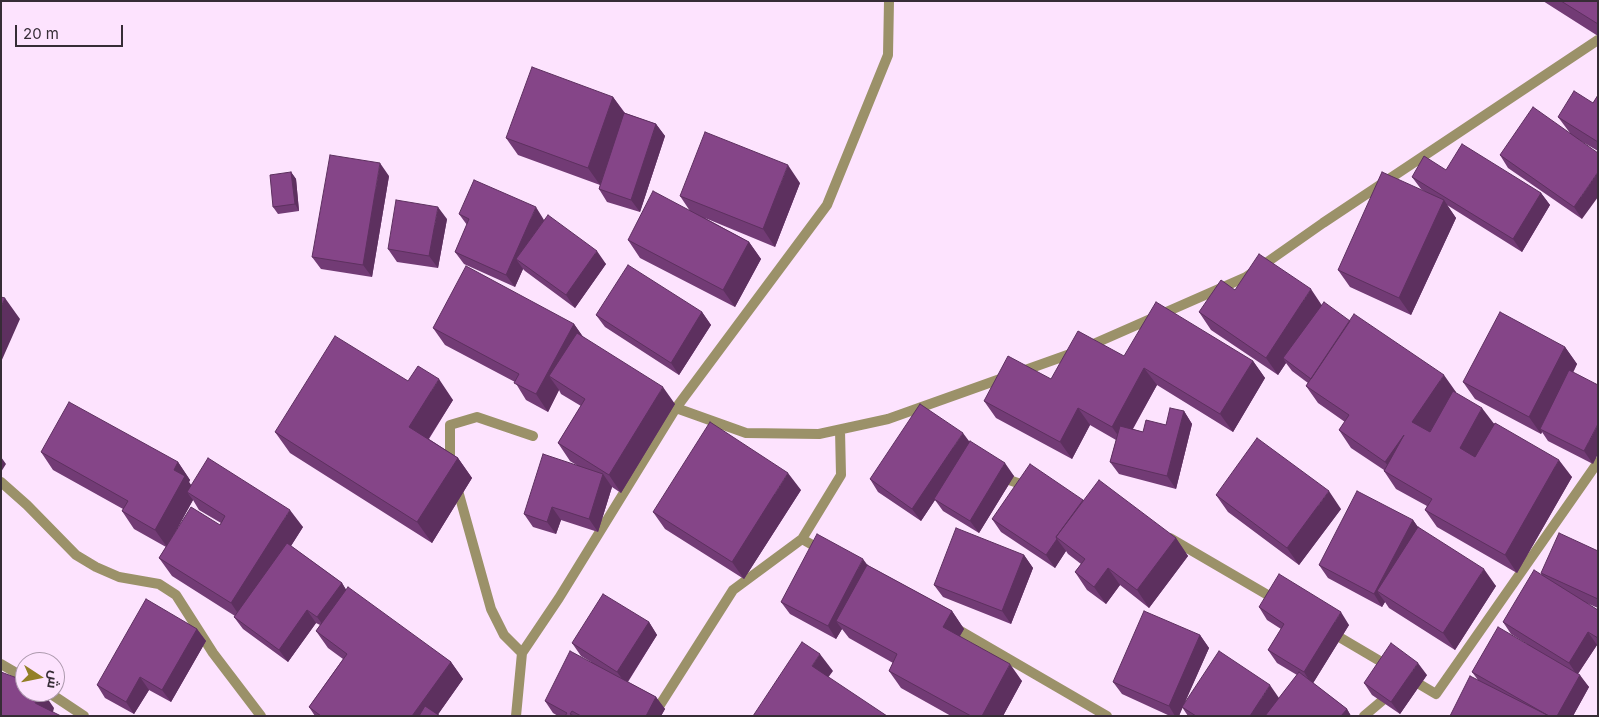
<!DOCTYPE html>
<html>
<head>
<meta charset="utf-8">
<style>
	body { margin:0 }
	#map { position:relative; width:1599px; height:717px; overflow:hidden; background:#fde3fe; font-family:Inter,Cairo,sans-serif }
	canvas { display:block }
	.frame { position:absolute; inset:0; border:2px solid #362c36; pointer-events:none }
	.north { position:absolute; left:15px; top:652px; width:50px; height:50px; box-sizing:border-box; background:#fde3fe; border:1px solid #ad9aae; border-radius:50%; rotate:101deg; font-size:14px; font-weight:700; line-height:20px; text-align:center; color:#362c36 }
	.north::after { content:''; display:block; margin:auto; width:18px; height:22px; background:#937f26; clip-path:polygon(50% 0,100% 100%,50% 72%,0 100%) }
	.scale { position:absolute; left:15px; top:25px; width:108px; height:22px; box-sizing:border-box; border:2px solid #362c36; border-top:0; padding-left:6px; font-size:15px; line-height:18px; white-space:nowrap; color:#362c36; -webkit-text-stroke:4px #fde3fe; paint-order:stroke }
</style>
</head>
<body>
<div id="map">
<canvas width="1599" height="717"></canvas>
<div class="frame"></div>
<div class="north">ش</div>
<div class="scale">20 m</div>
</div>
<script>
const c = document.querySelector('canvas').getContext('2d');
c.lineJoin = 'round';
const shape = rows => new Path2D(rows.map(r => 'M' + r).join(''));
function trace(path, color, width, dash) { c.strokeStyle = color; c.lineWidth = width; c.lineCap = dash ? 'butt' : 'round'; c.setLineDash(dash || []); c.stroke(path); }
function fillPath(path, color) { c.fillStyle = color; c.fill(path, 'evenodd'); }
trace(shape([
	[676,408,746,433,819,434,888,419,1073,353,1246,277,1323,223,1598,40],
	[450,464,450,425,477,417,533,436],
	[998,476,1029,487],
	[1,482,27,505,76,555,96,567,119,577,159,584,176,595,213,653,261,716],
	[457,487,491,609,504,635,522,653],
	[1170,538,1278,601],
	[823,551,802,539,841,475,840,430],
	[952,626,1107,716],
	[1329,631,1390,667],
	[1,664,25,678],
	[1409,678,1436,694,1598,462],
	[48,692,84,716],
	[516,716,522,653,559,598,676,408,827,205,888,55,889,1],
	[653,716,733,590,802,539],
	[1364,716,1390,694]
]), '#9b9169', 10);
fillPath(shape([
	[1543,1,1598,1,1598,36],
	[1598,95,1598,151,1579,140,1582,219,1508,168,1500,155,1570,133,1558,117,1593,103],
	[613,97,625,113,656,124,665,136,640,212,607,202,599,189,600,185,518,155,506,138],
	[1446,170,1541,193,1550,205,1522,252,1447,205,1456,218,1411,315,1350,287,1338,270,1427,193,1421,189,1412,177],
	[291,172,296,179,299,211,278,214,273,207],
	[389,176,372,277,321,269,312,257],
	[800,183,775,247,705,218,749,242,761,259,735,307,640,258,628,240,690,211,680,196],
	[459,214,544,220,606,264,575,308,525,271,523,269,515,287,464,264,455,252,467,225],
	[447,219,438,268,397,262,388,249],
	[1235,290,1322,305,1350,321,1456,392,1456,393,1494,424,1572,477,1517,573,1437,527,1425,510,1427,506,1396,489,1384,471,1384,470,1351,448,1339,430,1345,422,1318,403,1306,386,1308,383,1292,371,1286,363,1278,375,1211,330,1199,312],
	[702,312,711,325,679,375,605,327,596,315],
	[574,324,583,337,675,404,621,493,612,487,598,532,561,520,556,534,533,527,524,514,578,466,570,461,558,443,581,406,561,394,559,390,548,412,526,400,515,382,445,345,433,328],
	[1565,347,1577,364,1573,373,1593,464,1548,441,1542,432,1541,434,1475,399,1463,382],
	[1124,356,1253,361,1265,378,1233,432,1157,385,1133,429,1143,432,1166,425,1184,411,1192,424,1176,489,1119,474,1110,462,1116,440,1090,425,1072,459,996,418,984,401],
	[408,381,453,400,429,439,458,458,472,478,432,543,290,453,275,432],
	[969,441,1014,476,979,533,943,511,935,500,921,521,878,492,870,479],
	[41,452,178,462,190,480,189,482,191,486,303,527,291,546,342,583,346,590,451,662,463,679,438,714,440,716,315,716,309,707,343,659,328,648,316,631,320,625,316,623,288,662,243,629,234,617,235,616,172,576,159,558,166,547,134,529,122,511,123,509,53,470],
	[193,500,199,510,221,523,220,525,171,540],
	[801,490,744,579,665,529,653,512],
	[1216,495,1341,509,1299,565,1228,512],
	[1083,500,1176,538,1188,556,1149,608,1120,585,1106,604,1087,590,1075,572,1081,564,1068,554,1066,551,1055,568,1001,532,992,519],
	[1413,520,1418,527,1496,586,1455,650,1389,608,1385,602,1382,607,1328,578,1319,565],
	[1598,551,1598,608,1584,602,1598,610,1598,645,1597,645,1578,674,1589,687,1573,716,1450,716,1478,680,1472,672,1527,644,1511,634,1503,622,1542,576,1541,573],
	[1024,555,1033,568,1011,624,943,597,934,585],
	[867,565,952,611,964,629,960,636,1022,681,1003,716,951,716,901,688,889,671,893,663,849,638,842,629,836,639,790,614,781,602],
	[1259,607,1349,625,1313,683,1347,709,1351,716,1188,716,1182,707,1179,716,1170,716,1122,694,1113,682,1200,635,1209,648,1183,706,1279,698,1297,675,1277,663,1268,650,1281,629,1267,620],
	[649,622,657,635,628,682,656,697,665,709,661,716,558,716,553,713,545,701,591,662,581,656,572,643],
	[197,629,206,641,171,702,149,690,134,714,105,698,97,685],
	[1427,675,1400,714,1372,695,1364,683]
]), '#723b75');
fillPath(shape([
	[613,97,625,114,600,185,588,168],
	[656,124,665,136,640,212,631,200],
	[380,163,389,176,372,277,363,265],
	[788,165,800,183,775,247,763,229],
	[291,172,296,179,299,211,295,204],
	[1598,172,1598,197,1582,219,1574,207],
	[1541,193,1550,205,1522,252,1513,239],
	[1444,200,1456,218,1411,315,1399,298],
	[438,207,447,219,438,268,429,256],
	[536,207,544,220,516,259,523,269,515,287,506,275],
	[749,242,761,259,735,307,723,290],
	[597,251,606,264,575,308,566,295],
	[1311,289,1323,307,1283,358,1286,363,1278,375,1266,358],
	[5,298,20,319,1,362,1,307],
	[702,312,711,325,679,375,671,363],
	[574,324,586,341,549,376,559,390,548,412,536,394],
	[1565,347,1577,364,1543,430,1540,429,1542,432,1541,434,1529,417],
	[1253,361,1265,378,1233,432,1220,414],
	[1144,368,1157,385,1124,444,1112,427],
	[1444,375,1456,392,1424,440,1412,422],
	[439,379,453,400,423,447,409,427],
	[663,387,675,404,621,493,609,475],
	[1078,408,1090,425,1072,459,1060,442],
	[1482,408,1495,425,1472,465,1460,448],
	[1184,411,1192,424,1176,489,1167,476],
	[1598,424,1598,454,1593,464,1584,451],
	[963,433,972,445,934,499,935,500,921,521,912,509],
	[1404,435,1398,479,1385,462],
	[1,457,6,464,1,472],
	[458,458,472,478,432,543,417,522],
	[1559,460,1572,477,1517,573,1505,555],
	[178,462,190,480,189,482,197,493,187,492,193,500,167,547,155,530,174,470],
	[1005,463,1014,476,979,533,970,521],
	[788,473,801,490,744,579,732,562],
	[603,474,612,487,598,532,589,519],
	[1329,491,1341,509,1299,565,1287,548],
	[552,507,561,520,556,534,547,522],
	[290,510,303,527,243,621,231,603],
	[1413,520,1422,533,1377,591,1385,602,1382,607,1374,594],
	[1176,538,1188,556,1149,608,1137,590],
	[1057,539,1066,551,1055,568,1046,555],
	[1024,555,1033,568,1011,624,1002,611],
	[863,559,872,571,836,621,842,629,836,639,828,626],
	[1108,568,1120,585,1106,604,1094,587],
	[1484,569,1496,586,1455,650,1443,633],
	[342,583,350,596,326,629,317,617],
	[307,610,316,623,288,662,279,650],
	[952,611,964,629,955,644,943,627],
	[1341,612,1349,625,1312,685,1304,672],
	[649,622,657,635,626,684,617,672],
	[197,629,206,641,171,702,162,690],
	[1588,632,1597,645,1577,675,1569,663],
	[1200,635,1209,648,1179,716,1175,716,1169,706],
	[820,654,833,671,824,683,812,666],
	[451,662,463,679,437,716,412,716],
	[1418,663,1427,675,1400,714,1391,702],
	[1010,664,1022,681,1003,716,982,716],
	[1580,675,1589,687,1573,716,1557,716],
	[140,677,149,690,134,714,126,702],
	[1270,685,1279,698,1267,716,1250,716],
	[38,692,43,692,54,708,52,716,35,703],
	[656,697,665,709,661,716,646,716],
	[1347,709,1351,716,1341,716]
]), '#5d305f');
const building = shape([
	[1561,1,1598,1,1598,24,1561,1],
	[532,67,613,97,588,168,506,138,532,67],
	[1574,91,1593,103,1598,95,1598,142,1558,117,1574,91],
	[1533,107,1598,153,1598,172,1574,207,1500,155,1533,107],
	[624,113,656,124,631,200,599,189,624,113],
	[705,132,788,165,763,229,680,196,705,132],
	[1462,144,1541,193,1513,239,1412,177,1424,156,1446,170,1462,144],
	[330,155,380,163,363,265,312,257,330,155],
	[291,172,295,204,273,207,270,175,291,172],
	[1382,172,1444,200,1399,298,1338,270,1382,172],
	[474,180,536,207,506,275,455,252,469,219,459,214,474,180],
	[653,191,749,242,723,290,628,240,653,191],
	[396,200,438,207,429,256,388,249,396,200],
	[548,215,597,251,566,295,516,259,548,215],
	[1259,254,1311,289,1266,358,1199,312,1221,280,1235,290,1259,254],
	[628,265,702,312,671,363,596,315,628,265],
	[466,266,574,324,536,394,514,383,519,374,433,328,466,266],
	[1,297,5,298,1,307,1,297],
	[1156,302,1253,361,1220,414,1144,368,1112,427,1078,408,1060,442,984,401,1008,356,1051,379,1078,331,1124,356,1156,302],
	[1324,302,1350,321,1311,379,1283,358,1324,302],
	[1500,312,1565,347,1529,417,1463,382,1500,312],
	[1354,314,1444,375,1412,422,1430,432,1453,391,1482,408,1460,448,1475,457,1495,423,1559,460,1505,555,1425,510,1432,499,1384,471,1404,435,1385,462,1339,430,1349,415,1306,386,1354,314],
	[577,333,663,387,609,475,558,443,585,399,549,376,577,333],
	[335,336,408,381,418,366,439,379,409,427,458,458,417,522,275,432,335,336],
	[1569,370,1598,385,1598,424,1584,451,1540,429,1569,370],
	[69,402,178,462,174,470,185,476,155,530,122,511,128,501,41,452,69,402],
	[920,404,963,433,912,509,870,479,920,404],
	[1170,408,1184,411,1167,476,1110,462,1120,426,1143,432,1146,420,1166,425,1170,408],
	[710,422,788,473,732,562,653,512,710,422],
	[1257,438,1329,491,1287,548,1216,495,1257,438],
	[970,441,1005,463,970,521,934,499,970,441],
	[543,454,603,474,589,519,552,507,547,522,524,514,543,454],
	[208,458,290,510,231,603,159,558,191,507,220,525,225,516,187,492,208,458],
	[1030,464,1083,500,1056,537,1057,539,1046,555,992,519,1030,464],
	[1099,480,1176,538,1137,590,1108,568,1094,587,1075,572,1085,559,1056,537,1099,480],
	[1357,491,1413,520,1374,594,1319,565,1357,491],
	[1418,527,1484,569,1443,633,1377,591,1418,527],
	[956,528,1024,555,1002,611,934,585,956,528],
	[1559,533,1598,551,1598,599,1541,573,1559,533],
	[817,534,863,559,828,626,781,602,817,534],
	[287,543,342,583,317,617,307,610,279,650,234,617,287,543],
	[867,565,952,611,943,627,1010,664,982,716,971,716,889,671,897,654,836,621,867,565],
	[1534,570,1598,610,1598,638,1588,632,1569,663,1503,622,1534,570],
	[1279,574,1341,612,1304,672,1268,650,1284,624,1259,607,1279,574],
	[348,587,451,662,412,716,321,716,309,707,347,654,316,631,348,587],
	[603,594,649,622,617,672,572,643,603,594],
	[146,599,197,629,162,690,140,677,126,702,97,685,146,599],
	[1144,611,1200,635,1169,706,1113,682,1144,611],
	[1498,627,1580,675,1557,716,1549,716,1472,672,1498,627],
	[802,642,820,654,812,666,887,716,753,716,802,642],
	[1391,643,1418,663,1391,702,1364,683,1391,643],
	[570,651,656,697,646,716,581,716,572,711,570,714,574,716,565,716,567,713,545,701,570,651],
	[1219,651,1270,685,1250,716,1196,716,1182,707,1219,651],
	[1,672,25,681,25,692,38,692,35,703,61,716,1,716,1,672],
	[1299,672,1347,709,1341,716,1265,716,1299,672],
	[1470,676,1549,716,1450,716,1470,676],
	[425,706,440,716,419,716,425,706]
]);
fillPath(building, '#854588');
trace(building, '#5d305f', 1);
</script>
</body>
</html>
